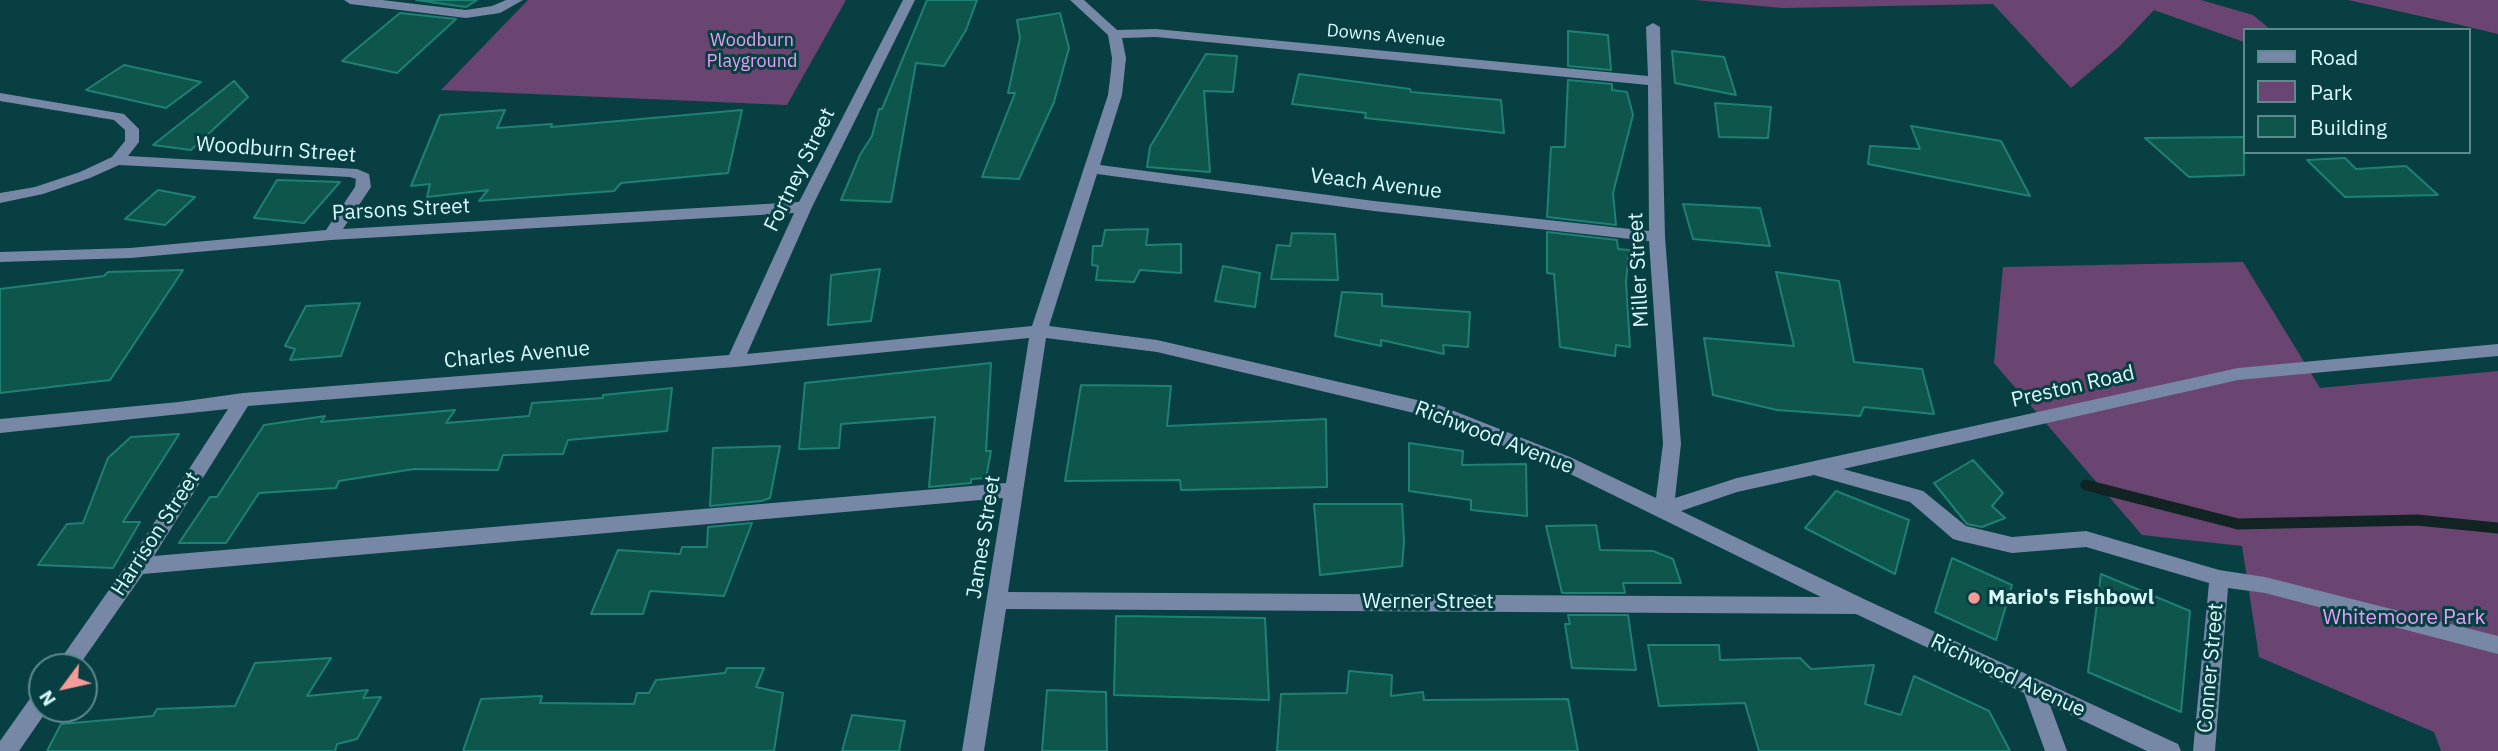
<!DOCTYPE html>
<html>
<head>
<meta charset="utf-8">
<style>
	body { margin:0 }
	#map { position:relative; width:2498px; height:751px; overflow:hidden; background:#083f42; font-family:"IBM Plex Sans",sans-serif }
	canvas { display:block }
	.legend { position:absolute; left:2243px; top:28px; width:228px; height:126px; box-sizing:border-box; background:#083f42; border:2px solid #5c8a8d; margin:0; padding:9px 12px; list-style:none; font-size:21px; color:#d9fbfd }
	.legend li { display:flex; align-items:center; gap:14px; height:35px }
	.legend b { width:35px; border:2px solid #5c8a8d }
	.north { position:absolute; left:28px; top:653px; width:70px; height:70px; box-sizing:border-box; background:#083f42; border:2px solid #5c8a8d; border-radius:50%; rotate:237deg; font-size:19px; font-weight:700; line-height:28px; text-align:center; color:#d9fbfd }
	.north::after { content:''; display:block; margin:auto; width:24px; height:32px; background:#f59b98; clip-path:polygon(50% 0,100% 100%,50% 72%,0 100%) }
</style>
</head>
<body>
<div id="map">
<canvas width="2498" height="751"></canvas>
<ul class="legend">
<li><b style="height:9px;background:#7788a6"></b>Road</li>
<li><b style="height:19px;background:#6b4571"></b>Park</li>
<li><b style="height:19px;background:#0e554c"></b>Building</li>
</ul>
<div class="north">N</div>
</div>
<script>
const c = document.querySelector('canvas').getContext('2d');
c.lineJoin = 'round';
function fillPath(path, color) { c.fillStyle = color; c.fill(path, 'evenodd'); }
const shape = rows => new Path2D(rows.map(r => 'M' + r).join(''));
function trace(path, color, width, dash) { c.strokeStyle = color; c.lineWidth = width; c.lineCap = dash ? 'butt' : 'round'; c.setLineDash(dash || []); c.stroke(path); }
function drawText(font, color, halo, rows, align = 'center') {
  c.font = font + ' "IBM Plex Sans",sans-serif'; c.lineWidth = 6; c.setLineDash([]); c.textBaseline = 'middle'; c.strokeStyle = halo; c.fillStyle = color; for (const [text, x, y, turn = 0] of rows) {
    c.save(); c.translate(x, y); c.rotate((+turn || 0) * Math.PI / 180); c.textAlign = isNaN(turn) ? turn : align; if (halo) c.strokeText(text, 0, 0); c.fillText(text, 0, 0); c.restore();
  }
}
fillPath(shape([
	[528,0,846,0,787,105,441,90],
	[1695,0,2201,0,2253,15,2271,30,2244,30,2244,42,2154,10,2119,47,2071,88,1993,4,1782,8],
	[2348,0,2498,0,2498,34,2456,24],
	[2243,262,2320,388,2498,371,2498,751,2441,751,2434,732,2259,657,2242,546,2142,535,1994,363,2003,267]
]), '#6b4571');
trace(shape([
	[2086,485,2238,524,2417,520,2498,528]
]), '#122324', 11);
const building = shape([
	[416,0,477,0,466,7,416,0],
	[927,0,977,0,966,30,944,66,916,63,891,202,841,200,860,155,872,136,879,109,882,109,927,0],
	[400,13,456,19,397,73,342,61,400,13],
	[1060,13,1069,48,1054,102,1019,179,982,177,1015,93,1008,93,1020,38,1017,20,1060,13],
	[1568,31,1608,35,1611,70,1568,66,1568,31],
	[1672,51,1724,57,1736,95,1675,83,1672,51],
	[1206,54,1237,56,1233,92,1204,91,1210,172,1147,167,1150,147,1206,54],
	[124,65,201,82,166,108,86,90,124,65],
	[1299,74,1410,89,1411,92,1501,100,1504,133,1365,118,1366,113,1292,104,1299,74],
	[1568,80,1612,84,1612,90,1627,92,1633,115,1613,193,1616,225,1547,217,1551,147,1565,147,1568,80],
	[234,81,248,97,191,150,153,145,234,81],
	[1715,103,1771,107,1768,138,1719,137,1715,103],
	[505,110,497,128,552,124,551,127,742,110,728,173,621,183,614,191,479,201,488,190,427,197,430,184,411,186,440,115,505,110],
	[1911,126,2001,141,2030,196,1868,164,1870,146,1920,149,1911,126],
	[2244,137,2244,175,2189,177,2145,138,2244,137],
	[2345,158,2356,169,2406,166,2438,195,2345,197,2307,160,2345,158],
	[277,180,340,182,304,223,254,218,277,180],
	[158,190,195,197,165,225,125,219,158,190],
	[1683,204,1760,208,1770,246,1693,239,1683,204],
	[1148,229,1146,245,1181,244,1181,273,1140,270,1134,282,1096,280,1098,266,1092,265,1093,246,1102,246,1105,230,1148,229],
	[1547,232,1617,240,1618,249,1629,250,1626,282,1630,347,1616,345,1615,356,1560,347,1554,274,1547,273,1547,232],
	[1292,233,1335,234,1338,280,1271,279,1277,245,1290,246,1292,233],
	[1223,266,1260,273,1255,307,1215,301,1223,266],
	[880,269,871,321,828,325,831,275,880,269],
	[183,270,110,380,0,393,0,289,104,276,108,272,183,270],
	[1776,272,1839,281,1854,362,1922,369,1934,414,1864,407,1860,416,1777,410,1713,395,1704,338,1794,346,1776,272],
	[1342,292,1382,294,1382,306,1470,312,1468,347,1443,345,1444,354,1381,340,1381,346,1335,336,1342,292],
	[360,303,341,356,290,360,295,349,285,346,306,306,360,303],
	[991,363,986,451,991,451,986,478,971,479,971,483,929,487,935,417,841,424,839,448,799,449,805,383,991,363],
	[1081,385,1171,386,1167,426,1326,419,1327,487,1181,490,1180,480,1065,481,1081,385],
	[672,388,667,431,568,440,563,454,503,455,498,470,414,469,339,481,336,488,259,493,226,543,179,543,210,497,217,497,264,425,325,416,321,422,455,410,446,423,529,416,532,403,603,398,603,395,672,388],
	[179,434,123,522,140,522,113,568,38,565,67,524,83,523,108,458,131,437,179,434],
	[1409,443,1463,451,1462,465,1526,464,1527,516,1471,510,1471,500,1409,491,1409,443],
	[780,446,770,498,761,501,710,506,713,448,780,446],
	[1973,460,2003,493,1992,506,2005,518,1982,527,1967,524,1934,483,1973,460],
	[1836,491,1909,520,1895,574,1805,528,1836,491],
	[1314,504,1402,504,1404,542,1402,566,1320,575,1314,504],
	[752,523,724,596,650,591,643,614,591,614,618,550,680,554,682,547,707,547,708,527,752,523],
	[1596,525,1600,550,1653,551,1673,559,1681,583,1623,583,1625,593,1562,593,1546,526,1596,525],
	[1952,558,2012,585,1996,640,1935,612,1952,558],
	[2101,574,2190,611,2181,712,2088,672,2101,574],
	[1568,615,1628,615,1636,670,1572,668,1565,624,1570,624,1568,615],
	[1116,616,1265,618,1269,700,1114,695,1116,616],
	[1648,645,1719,645,1720,660,1800,658,1811,669,1874,665,1865,704,1901,715,1914,676,1989,711,2010,751,1759,751,1745,703,1659,706,1648,645],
	[331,658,307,696,368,690,363,698,381,697,357,739,337,744,335,751,47,751,61,724,153,716,157,709,235,706,255,663,331,658],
	[727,668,764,668,756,687,783,693,774,751,463,751,481,699,542,696,540,703,634,704,637,693,649,693,656,680,725,673,727,668],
	[1349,671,1392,675,1391,696,1423,692,1424,700,1568,699,1578,751,1277,751,1281,694,1347,693,1349,671],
	[1047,690,1106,692,1107,751,1042,751,1047,690],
	[852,715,905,721,899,751,842,751,852,715]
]);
fillPath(building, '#0e554c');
trace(building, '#1f8174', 2);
fillPath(shape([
	[344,0,382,0,466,10,492,6,506,0,523,0,500,13,466,18,350,4,344,0],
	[903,0,915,0,812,207,747,354,1032,326,1108,95,1111,71,1112,58,1108,35,1070,0,1084,0,1117,30,1156,29,1648,76,1646,27,1653,23,1660,27,1665,237,1681,444,1675,498,1737,478,2238,368,2498,344,2498,356,2238,380,1843,469,1923,491,1966,526,2012,537,2086,531,2219,570,2265,577,2498,636,2498,654,2265,593,2228,588,2215,751,2193,751,2209,583,2086,547,2012,553,1960,541,1953,539,1910,502,1814,475,1737,492,1681,511,1866,600,2178,744,2181,751,2147,751,2050,705,2067,751,2045,751,2024,693,1856,614,1006,609,984,751,962,751,1003,498,143,574,78,667,55,667,130,560,228,409,0,433,0,419,179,402,243,393,729,355,794,213,331,240,130,258,0,262,0,252,130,248,326,230,355,187,356,179,350,177,119,165,90,178,43,194,0,203,0,193,35,187,80,172,112,157,125,141,125,130,114,120,0,101,0,93,124,114,139,129,139,142,128,156,357,169,369,174,371,187,343,229,799,202,903,0],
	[1156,37,1648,85,1649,231,1374,201,1100,165,1122,95,1126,58,1122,38,1156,37],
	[1097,174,1374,211,1649,241,1663,444,1656,498,1570,457,1439,405,1157,340,1049,326,1097,174],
	[1029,338,1006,483,154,556,248,406,735,367,1029,338],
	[1046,338,1157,352,1435,418,1556,467,1821,597,1008,592,1046,338],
	[42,690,42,709,48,709,19,751,0,751,0,741,34,693,42,690]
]), '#7788a6');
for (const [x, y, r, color] of [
	[1974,598,7,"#f59b98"]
]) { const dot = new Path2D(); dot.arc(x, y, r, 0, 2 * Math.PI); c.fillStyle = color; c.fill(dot); trace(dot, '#083f42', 2.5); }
drawText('18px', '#d9fbfd', '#083f42', [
	["Downs Avenue",1386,36,5]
]);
drawText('18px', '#e99ef4', '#083f42', [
	["Woodburn",752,41],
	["Playground",752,62]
]);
drawText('21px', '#d9fbfd', '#083f42', [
	["Woodburn Street",276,150,4],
	["Fortney Street",800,170,-64],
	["Veach Avenue",1376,184,7],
	["Parsons Street",401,210,-3],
	["Miller Street",1639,270,-93],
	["Charles Avenue",517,355,-5],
	["Preston Road",2073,387,-13],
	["Richwood Avenue",1494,438,21],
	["Harrison Street",156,534,-57],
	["James Street",984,537,-81],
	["Werner Street",1428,602],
	["Conner Street",2211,668,-85],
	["Richwood Avenue",2008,676,25]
]);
drawText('bold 21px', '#d9fbfd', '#083f42', [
	["Mario's Fishbowl",1988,598]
], 'left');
drawText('21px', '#e99ef4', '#083f42', [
	["Whitemoore Park",2404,618]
]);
</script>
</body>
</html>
